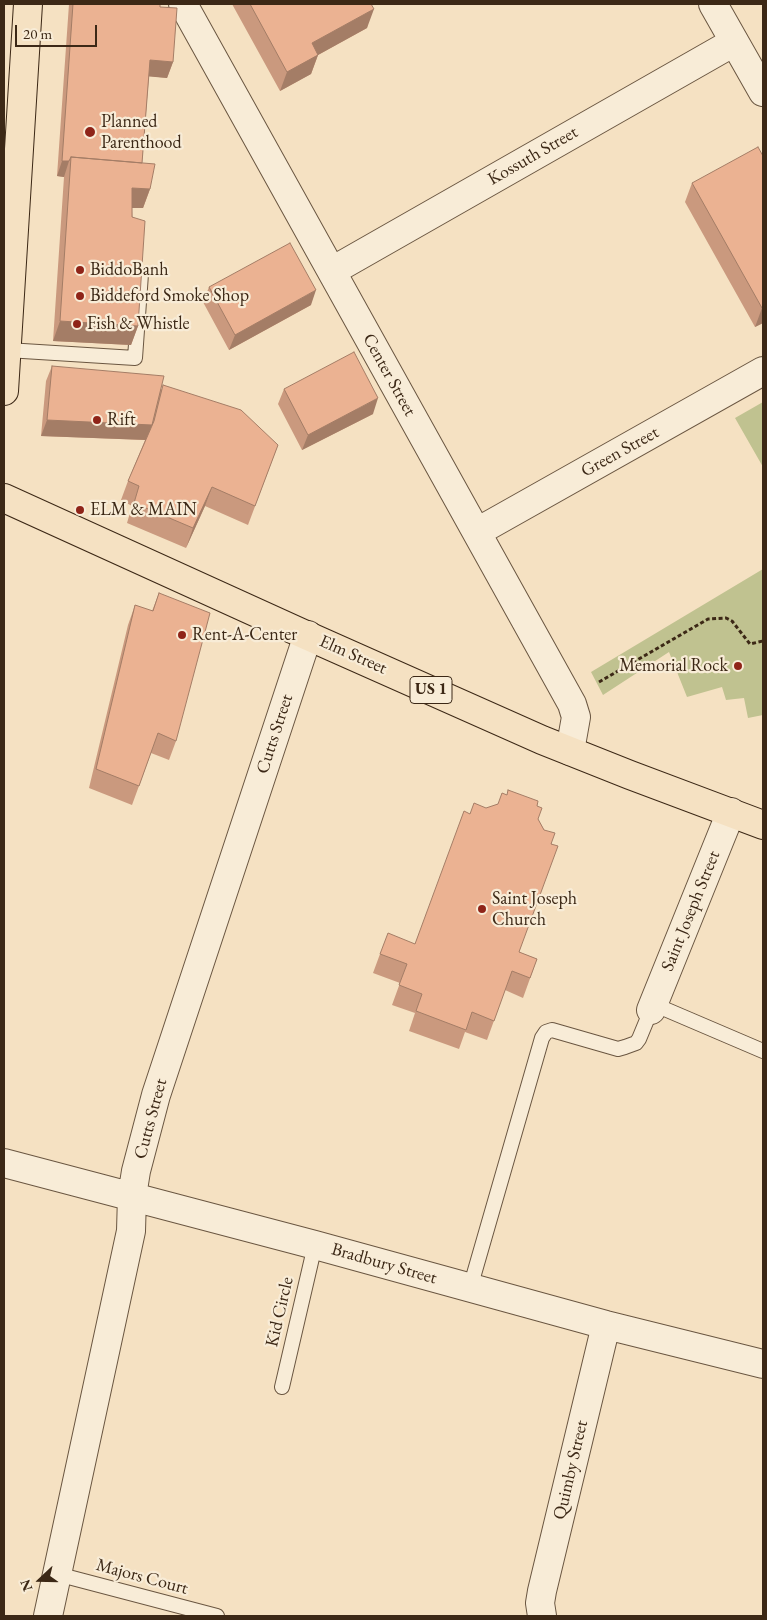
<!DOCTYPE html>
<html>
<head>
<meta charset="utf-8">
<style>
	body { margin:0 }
	#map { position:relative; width:767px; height:1620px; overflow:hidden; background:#f5e1c2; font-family:"EB Garamond",serif }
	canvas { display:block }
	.frame { position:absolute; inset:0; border:5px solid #3c2816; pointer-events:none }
	.north { position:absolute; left:15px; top:1555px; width:50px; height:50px; -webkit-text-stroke:4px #f8ecd7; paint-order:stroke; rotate:249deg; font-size:14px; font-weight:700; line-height:20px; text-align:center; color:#3c2816 }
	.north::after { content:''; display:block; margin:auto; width:18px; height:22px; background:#3c2816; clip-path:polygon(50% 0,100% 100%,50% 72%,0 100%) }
	.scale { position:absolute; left:15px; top:25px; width:82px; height:22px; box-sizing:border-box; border:2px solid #3c2816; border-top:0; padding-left:6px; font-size:15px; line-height:18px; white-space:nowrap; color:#3c2816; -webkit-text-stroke:4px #f8ecd7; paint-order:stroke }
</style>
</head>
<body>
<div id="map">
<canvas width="767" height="1620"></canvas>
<div class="frame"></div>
<div class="north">N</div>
<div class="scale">20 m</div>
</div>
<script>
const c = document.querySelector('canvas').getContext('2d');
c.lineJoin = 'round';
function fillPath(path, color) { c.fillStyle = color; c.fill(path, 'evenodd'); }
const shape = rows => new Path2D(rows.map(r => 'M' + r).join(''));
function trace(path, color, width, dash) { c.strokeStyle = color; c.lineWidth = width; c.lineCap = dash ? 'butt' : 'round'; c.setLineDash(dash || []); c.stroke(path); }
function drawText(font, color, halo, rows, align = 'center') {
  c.font = font + ' "EB Garamond",serif'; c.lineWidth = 4.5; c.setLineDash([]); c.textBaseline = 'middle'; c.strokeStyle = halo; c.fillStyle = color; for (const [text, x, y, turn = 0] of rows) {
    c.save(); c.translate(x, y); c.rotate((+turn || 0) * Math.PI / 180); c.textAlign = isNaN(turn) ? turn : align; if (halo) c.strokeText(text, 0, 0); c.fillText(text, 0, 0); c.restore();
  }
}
fillPath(shape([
	[763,402,763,467,735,418],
	[763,569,763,715,748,718,744,698,726,700,722,687,687,697,669,652,603,695,591,672]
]), '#c0c290');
const service = shape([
	[7,350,135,358,141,274],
	[653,1004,763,1051],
	[470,1288,542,1038,546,1032,552,1030,618,1049,625,1047,636,1043,639,1039,651,1010],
	[282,1387,315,1245],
	[57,1574,217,1616]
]);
const minor = shape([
	[183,4,572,704,576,717,570,751],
	[332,271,734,42],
	[477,532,763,371],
	[651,1010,731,812],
	[4,1163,315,1245,606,1325,763,1364],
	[48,1616,131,1231,132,1196,136,1171,156,1095,308,635],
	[542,1616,540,1603,542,1591,606,1325]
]);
const tertiary = shape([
	[713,4,763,92]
]);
const primary = shape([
	[4,391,28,4],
	[4,498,299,632,542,740,630,775,763,825]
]);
trace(service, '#6a5641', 16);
trace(minor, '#6a5641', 30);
trace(tertiary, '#6a5641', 30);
trace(primary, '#3c2816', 30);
trace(shape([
	[599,682,708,619,726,618,732,621,750,644,763,641]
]), '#3c2816', 3, [4, 2.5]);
trace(service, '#f8ecd7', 14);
trace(minor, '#f8ecd7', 28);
trace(tertiary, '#f8ecd7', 28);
trace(primary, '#f5e1c2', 28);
fillPath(shape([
	[69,4,160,4,160,7,173,62,167,78,149,76,142,163,150,189,143,208,132,208,138,326,131,345,53,341,64,177,57,176],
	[232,4,371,4,367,28,318,55,311,74,280,91],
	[763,156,763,323,755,327,685,202,692,183],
	[209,287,311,305,229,350,203,302],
	[52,366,161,389,278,445,248,525,205,506,186,548,127,523,132,506,121,500,128,481,145,440,41,436,46,381],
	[284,389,373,414,302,450,278,404],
	[159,593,176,741,169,760,151,753,132,805,89,788,128,625,135,605,152,611],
	[498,804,537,806,538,819,552,844,519,952,537,959,523,998,505,990,487,1040,465,1032,459,1049,409,1031,415,1013,392,1005,400,983,373,973,380,954,415,944,470,814]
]), '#ca997e');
fillPath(shape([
	[374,9,367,28,318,55,311,74,280,91,287,72,312,43],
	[150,60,173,62,167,78,144,76],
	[62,161,69,161,64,177,57,176],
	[132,188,150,189,143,208,125,208],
	[316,290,311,305,229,350,235,335],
	[763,307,763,323,755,327,762,308],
	[60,321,138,326,131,345,53,341],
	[378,398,373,414,302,450,308,435],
	[47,420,152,425,147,440,41,436],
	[212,487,205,506,186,548,193,528]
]), '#a47d66');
const building = shape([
	[73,4,160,4,160,7,177,8,173,62,150,60,142,163,71,157,69,161,62,161,73,4],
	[250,4,371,4,374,9,312,43,318,55,287,72,250,4],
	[758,147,763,156,763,307,762,308,692,183,758,147],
	[71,157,155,164,150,189,132,188,132,217,145,221,138,326,60,321,71,157],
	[290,243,316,290,235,335,209,287,290,243],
	[354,352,378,398,308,435,284,389,354,352],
	[52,366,164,376,152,425,47,420,52,366],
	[163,385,241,410,278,445,255,506,212,487,193,528,134,503,139,486,128,481,154,421,163,385],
	[159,593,210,613,176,741,158,733,139,786,96,769,135,605,153,611,159,593],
	[508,790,538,801,537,806,542,808,538,819,544,830,555,833,551,844,558,846,519,952,537,959,530,978,512,971,494,1021,472,1012,466,1030,416,1011,422,994,399,985,407,964,380,954,388,933,415,944,464,811,470,814,474,803,486,808,498,804,502,793,507,795,508,790]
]);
fillPath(building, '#ebb292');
trace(building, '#a47d66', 1);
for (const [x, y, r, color] of [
	[90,132,6,"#8f2418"],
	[80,270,5,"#8f2418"],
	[80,296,5,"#8f2418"],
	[77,324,5,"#8f2418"],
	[97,420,5,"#8f2418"],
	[80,510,5,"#8f2418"],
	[182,635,5,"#8f2418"],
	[738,666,5,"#8f2418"],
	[482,909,5,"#8f2418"]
]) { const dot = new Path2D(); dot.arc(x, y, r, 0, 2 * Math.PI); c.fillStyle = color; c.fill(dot); trace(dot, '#f8ecd7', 2); }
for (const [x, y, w] of [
	[431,690,42]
]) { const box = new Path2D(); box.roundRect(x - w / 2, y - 13.5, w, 27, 4); c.fillStyle = '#f8ecd7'; c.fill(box); trace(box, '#3c2816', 1); }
drawText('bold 16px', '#3c2816', null, [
	["US 1",431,690]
]);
drawText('18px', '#3c2816', '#f8ecd7', [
	["Planned",101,122],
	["Parenthood",101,143],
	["BiddoBanh",90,270],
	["Biddeford Smoke Shop",90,296],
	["Fish & Whistle",87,324],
	["Rift",107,420],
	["ELM & MAIN",90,510],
	["Rent-A-Center",192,635],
	["Memorial Rock",728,666,"right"],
	["Saint Joseph",492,899],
	["Church",492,920]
], 'left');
drawText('18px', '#3c2816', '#f8ecd7', [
	["Kossuth Street",533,156,-30],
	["Center Street",389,375,61],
	["Green Street",620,452,-29],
	["Elm Street",353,655,24],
	["Cutts Street",275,734,-72],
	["Saint Joseph Street",691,911,-68],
	["Cutts Street",151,1119,-75],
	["Bradbury Street",384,1264,16],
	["Kid Circle",280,1312,-77],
	["Quimby Street",571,1470,-77],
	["Majors Court",142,1577,15]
]);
</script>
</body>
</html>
